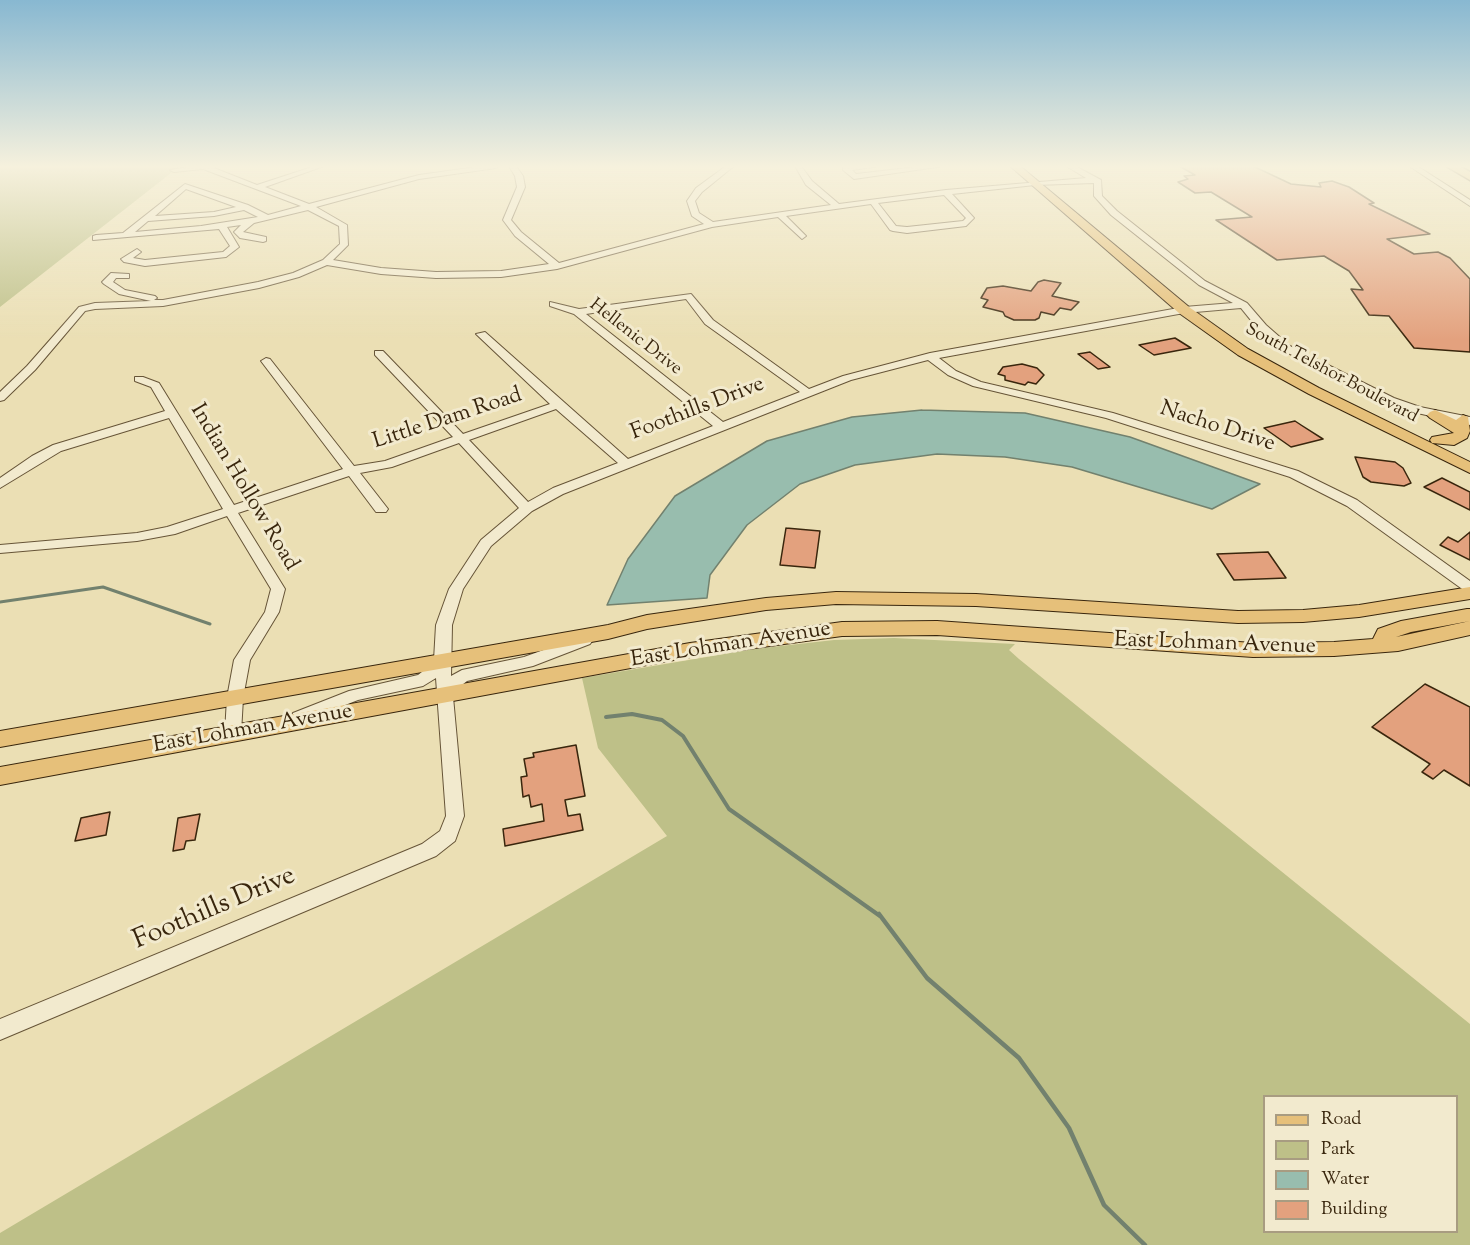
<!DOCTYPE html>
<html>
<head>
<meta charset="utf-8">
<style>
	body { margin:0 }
	#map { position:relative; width:1470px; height:1245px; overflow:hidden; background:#ebdfb4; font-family:"Sorts Mill Goudy",serif }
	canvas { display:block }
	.legend { position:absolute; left:1263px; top:1095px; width:195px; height:138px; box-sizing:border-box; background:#f2eace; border:2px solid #a89c81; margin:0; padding:8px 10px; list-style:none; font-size:18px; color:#39260d }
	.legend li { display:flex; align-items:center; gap:12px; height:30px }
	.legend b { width:30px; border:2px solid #a89c81 }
</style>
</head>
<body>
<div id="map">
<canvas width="1470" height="1245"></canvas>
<ul class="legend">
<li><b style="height:8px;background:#e6c07a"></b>Road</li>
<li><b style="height:16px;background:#bec088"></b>Park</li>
<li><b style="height:16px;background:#98bdae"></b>Water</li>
<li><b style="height:16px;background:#e3a17e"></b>Building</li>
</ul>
</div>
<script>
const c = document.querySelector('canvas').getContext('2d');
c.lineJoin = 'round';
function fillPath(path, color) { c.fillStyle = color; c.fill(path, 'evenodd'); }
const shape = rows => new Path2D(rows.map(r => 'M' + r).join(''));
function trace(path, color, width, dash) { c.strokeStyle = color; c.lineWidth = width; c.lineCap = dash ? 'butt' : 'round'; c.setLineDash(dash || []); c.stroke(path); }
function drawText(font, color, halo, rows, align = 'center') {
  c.font = font + ' "Sorts Mill Goudy",serif'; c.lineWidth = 6; c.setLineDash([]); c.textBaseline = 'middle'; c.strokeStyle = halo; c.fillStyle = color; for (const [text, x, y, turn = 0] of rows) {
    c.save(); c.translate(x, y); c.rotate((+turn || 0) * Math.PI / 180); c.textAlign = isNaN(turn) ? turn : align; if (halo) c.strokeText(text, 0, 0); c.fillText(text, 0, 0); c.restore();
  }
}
fillPath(shape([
	[0,166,180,166,0,307],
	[894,638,1015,644,1009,650,1019,659,1470,1024,1470,1245,0,1245,0,1233,667,836,598,748,582,678,754,649,834,640],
	[1264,1096,1456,1096,1456,1232,1264,1232]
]), '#bec088');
const water = shape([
	[922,410,1025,413,1130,437,1260,484,1212,509,1072,467,1005,457,937,454,855,465,800,484,747,525,710,575,707,598,607,605,628,559,675,496,767,441,852,417,922,410]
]);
fillPath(water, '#98bdae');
trace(water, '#72816e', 1.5);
trace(shape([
	[0,602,103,587,210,624]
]), '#72816e', 3);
trace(shape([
	[606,717,632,714,662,720,683,736,729,809,880,916]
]), '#72816e', 4);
trace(shape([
	[879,914,927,978,1019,1058,1069,1128,1104,1205,1145,1245]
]), '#72816e', 4.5);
const building = shape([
	[1179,166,1253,166,1291,184,1321,187,1319,183,1332,181,1349,187,1374,203,1369,204,1430,234,1387,239,1414,254,1438,252,1450,258,1470,279,1470,352,1414,348,1389,316,1369,315,1351,289,1363,290,1349,271,1324,256,1277,260,1216,220,1252,217,1211,192,1195,193,1178,182,1188,179,1184,176,1195,175,1179,166],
	[1044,280,1061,283,1052,296,1079,302,1071,310,1060,308,1054,315,1041,312,1039,318,1035,320,1014,320,1005,316,1003,312,983,307,988,300,981,298,987,288,1003,286,1031,291,1038,282,1044,280],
	[1175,338,1191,348,1154,355,1139,345,1175,338],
	[1090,352,1110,367,1098,369,1078,354,1090,352],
	[1022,364,1037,368,1044,375,1036,384,1028,382,1025,385,1005,380,1005,376,998,374,1003,367,1022,364],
	[1295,421,1301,425,1323,439,1291,447,1264,428,1295,421],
	[1355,457,1395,462,1403,468,1411,483,1404,486,1371,482,1363,477,1355,457],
	[1442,478,1470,492,1470,510,1424,487,1442,478],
	[786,528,820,531,815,568,780,565,786,528],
	[1470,532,1470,560,1440,545,1448,537,1458,542,1470,532],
	[1268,552,1286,578,1234,580,1217,554,1268,552],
	[1425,684,1470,707,1470,786,1444,770,1433,779,1422,772,1430,764,1372,727,1425,684],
	[576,745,585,796,565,800,568,816,580,814,583,830,505,846,503,829,544,821,542,804,531,807,529,795,523,797,521,777,527,776,524,759,534,757,533,753,576,745],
	[110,812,106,835,75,841,81,818,110,812],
	[200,814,195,840,186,841,184,849,173,851,178,818,200,814]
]);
fillPath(building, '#e3a17e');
trace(building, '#39260d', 1.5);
const minor = shape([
	[195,166,217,166,214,168,257,185,315,166,324,166,265,187,309,204,419,175,483,166,499,166,496,168,419,179,316,207,347,225,348,245,333,260,381,268,436,272,501,271,549,264,515,236,503,220,517,187,515,176,509,166,516,166,523,176,525,187,511,220,521,232,559,263,704,224,692,216,687,201,696,188,726,166,734,166,702,192,695,201,699,213,713,222,831,205,806,185,795,166,801,166,812,181,839,204,946,190,1086,178,1066,166,1075,166,1101,180,1102,196,1117,211,1205,281,1247,303,1266,325,1290,346,1394,398,1420,407,1470,417,1470,425,1413,412,1386,402,1282,350,1258,329,1241,308,1184,313,939,358,956,371,981,382,1113,413,1298,471,1357,500,1470,581,1470,593,1465,591,1347,506,1290,477,1106,418,973,386,948,375,928,360,851,380,563,494,532,511,491,546,463,589,452,625,451,676,462,670,524,657,585,635,593,640,590,644,533,666,467,681,457,689,453,697,464,816,455,841,436,856,0,1040,0,1019,422,844,440,831,446,816,436,678,423,686,358,700,299,723,293,721,291,717,293,713,349,691,418,675,427,668,434,660,436,625,449,589,481,540,519,508,459,443,392,467,360,473,388,509,386,512,376,512,349,476,238,513,285,589,279,612,250,660,243,698,241,733,239,737,233,739,227,737,225,733,227,698,234,660,265,612,271,589,227,516,175,534,137,541,0,553,0,545,137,533,167,527,223,509,169,418,61,451,0,488,0,478,32,456,53,445,165,411,151,387,135,381,135,377,143,377,159,383,234,505,343,469,261,361,266,358,270,359,354,466,385,461,453,437,375,355,375,351,383,351,463,434,550,404,476,334,485,332,628,459,713,426,574,314,550,306,550,302,579,309,691,294,713,320,809,389,843,376,930,353,1184,307,1233,303,1199,285,1111,215,1094,196,1094,183,1035,185,952,194,974,218,966,226,907,233,893,231,890,230,871,204,786,216,806,236,802,239,778,217,712,227,557,269,501,277,436,278,381,274,327,265,299,277,259,288,163,306,95,309,85,311,35,370,4,400,0,401,0,392,27,366,79,307,95,303,151,301,119,294,104,284,102,282,111,273,129,274,129,278,116,278,113,282,125,290,155,296,157,298,154,300,163,300,258,282,293,273,323,260,340,244,339,226,308,210,254,223,243,232,266,237,266,241,263,242,240,238,234,232,241,225,227,227,239,247,226,257,145,266,124,262,121,259,137,249,141,252,133,258,145,260,223,252,230,246,219,229,93,240,93,236,96,235,123,233,185,184,248,205,268,215,301,206,203,169,174,172,170,170,195,166],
	[186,189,236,207,214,212,155,216,186,189],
	[944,195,966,218,963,221,907,227,896,226,878,203,944,195],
	[244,210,258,217,201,226,135,232,148,221,214,216,244,210],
	[686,299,705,324,800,392,723,422,586,314,686,299],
	[556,409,618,463,553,488,528,502,469,440,556,409],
	[843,166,880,166,852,170,856,174,925,166,944,166,854,179,843,170,843,166],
	[1409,166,1417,166,1470,200,1470,206,1409,166]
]);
const major = shape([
	[1010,166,1020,166,1189,307,1248,349,1319,388,1470,462,1470,473,1309,394,1238,355,1179,313,1010,166],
	[1435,410,1456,420,1463,415,1468,417,1470,431,1467,438,1454,445,1432,443,1430,440,1432,437,1454,433,1430,418,1427,415,1430,412,1435,410],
	[1470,587,1470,599,1359,617,1303,622,1238,623,976,606,836,604,766,610,647,629,608,639,0,747,0,731,608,625,647,615,766,598,836,592,976,594,1238,611,1303,610,1359,605,1470,587],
	[1467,609,1470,609,1470,621,1411,632,1396,637,1470,621,1470,635,1398,651,1334,656,1253,657,937,635,842,636,690,657,0,785,0,767,690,643,842,622,937,621,1253,643,1334,642,1373,639,1378,629,1401,621,1467,609]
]);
const highway = shape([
	[1446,166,1459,166,1470,172,1470,180,1446,166]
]);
trace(minor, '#665437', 2);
trace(major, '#39260d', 2);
trace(highway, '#39260d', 3);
fillPath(minor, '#f2eace');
fillPath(major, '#e6c07a');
fillPath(highway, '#e6c07a');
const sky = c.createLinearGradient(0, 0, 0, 340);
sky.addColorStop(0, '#88b8d1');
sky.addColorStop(0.49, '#f6f1dd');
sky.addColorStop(1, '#f6f1dd00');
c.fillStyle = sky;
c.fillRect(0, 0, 1470, 340);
drawText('18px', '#39260d', '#f2eace', [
	["Hellenic Drive",635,338,38],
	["South Telshor Boulevard",1331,374,28]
]);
drawText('22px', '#39260d', '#f2eace', [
	["Foothills Drive",698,410,-21],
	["Little Dam Road",448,420,-18],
	["Nacho Drive",1217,428,18],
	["Indian Hollow Road",243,488,59],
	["East Lohman Avenue",1215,645,2],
	["East Lohman Avenue",731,646,-9],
	["East Lohman Avenue",253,730,-10]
]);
drawText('27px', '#39260d', '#f2eace', [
	["Foothills Drive",215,910,-23]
]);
</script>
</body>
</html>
